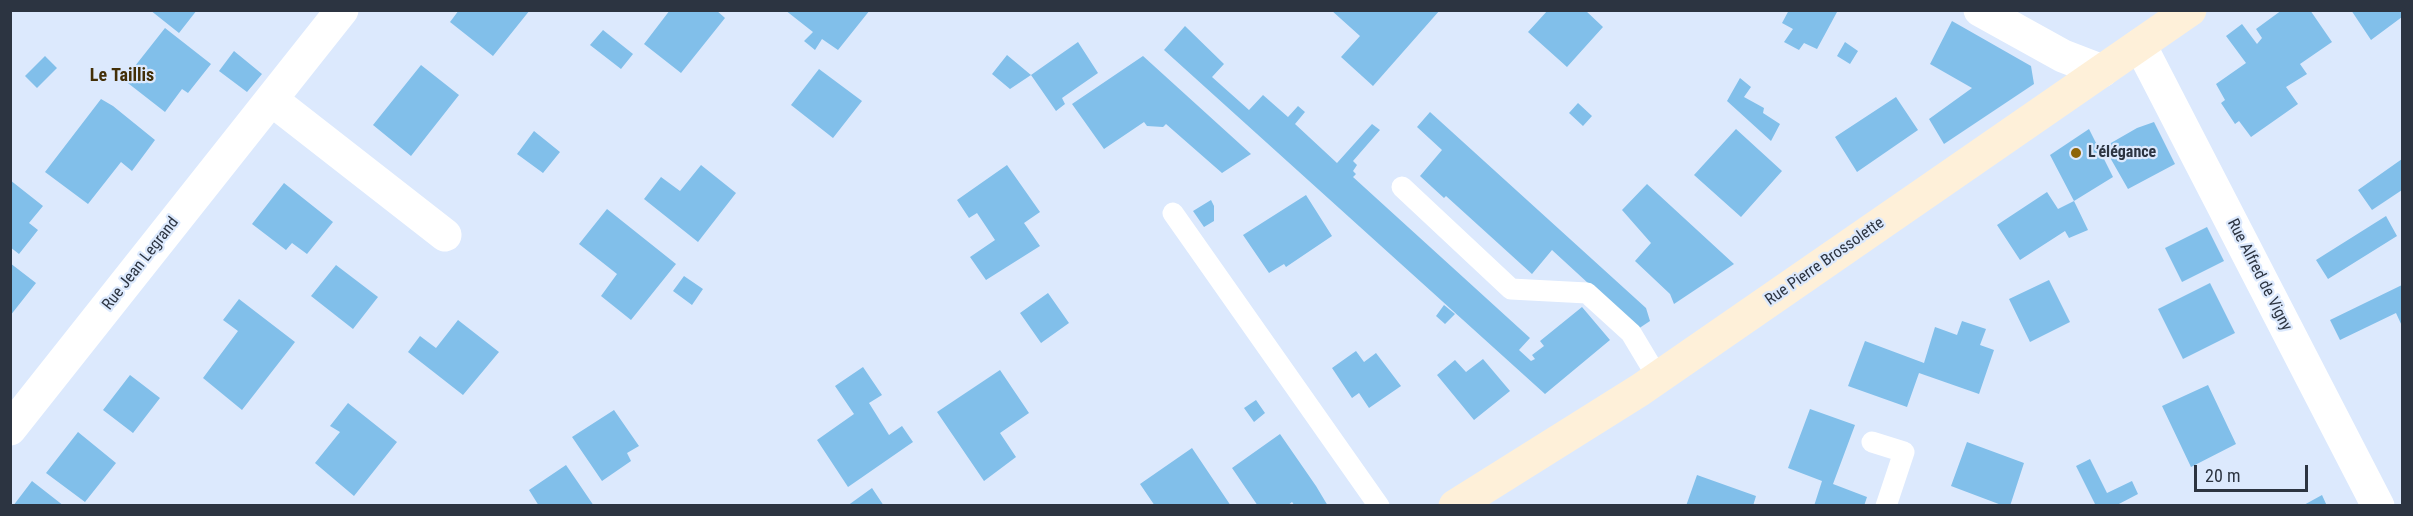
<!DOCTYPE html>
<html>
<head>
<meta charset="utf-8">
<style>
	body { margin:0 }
	#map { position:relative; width:2413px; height:516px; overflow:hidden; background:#dce9fd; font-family:"Roboto Condensed",sans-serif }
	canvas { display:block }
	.frame { position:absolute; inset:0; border:12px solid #2c3441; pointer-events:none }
	.scale { position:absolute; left:2194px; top:465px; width:114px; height:27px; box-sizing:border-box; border:3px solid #2c3441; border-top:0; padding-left:8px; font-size:18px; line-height:21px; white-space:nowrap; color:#2c3441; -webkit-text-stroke:4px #dce9fd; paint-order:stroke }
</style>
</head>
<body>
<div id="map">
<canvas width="2413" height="516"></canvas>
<div class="frame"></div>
<div class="scale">20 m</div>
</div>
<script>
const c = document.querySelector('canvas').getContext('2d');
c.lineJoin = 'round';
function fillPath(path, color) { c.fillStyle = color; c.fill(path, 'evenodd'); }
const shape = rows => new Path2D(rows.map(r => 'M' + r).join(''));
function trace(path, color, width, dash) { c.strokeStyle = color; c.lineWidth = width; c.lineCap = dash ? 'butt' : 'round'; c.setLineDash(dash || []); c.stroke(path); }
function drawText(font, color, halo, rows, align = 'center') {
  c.font = font + ' "Roboto Condensed",sans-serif'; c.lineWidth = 4.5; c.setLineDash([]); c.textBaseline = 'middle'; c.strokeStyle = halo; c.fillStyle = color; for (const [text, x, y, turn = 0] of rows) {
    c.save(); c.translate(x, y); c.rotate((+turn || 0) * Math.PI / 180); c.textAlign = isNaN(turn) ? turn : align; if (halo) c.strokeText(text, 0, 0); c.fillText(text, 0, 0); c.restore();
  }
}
fillPath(shape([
	[150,10,197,10,179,33],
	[459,10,530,10,493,56,450,22],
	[670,10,716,10,725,18,681,73,644,44],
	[785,10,870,10,838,50,822,39,815,50,804,41,813,32],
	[1331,10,1440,10,1373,86,1341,57,1360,36],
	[1548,10,1585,10,1603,27,1567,67,1528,32],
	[1789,10,1837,12,1817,49,1804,43,1799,50,1784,42,1793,29,1782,23],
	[2282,10,2310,10,2332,42,2300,64,2307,74,2286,87,2298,104,2251,137,2239,121,2235,124,2221,103,2225,100,2216,84,2246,63,2226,36,2242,24,2257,44,2262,38,2256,29],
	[2351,10,2402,10,2402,17,2371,40],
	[1952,21,2031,66,2034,84,1944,144,1929,119,1972,88,1930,64],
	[1185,26,1224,64,1212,77,1249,110,1263,95,1288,117,1298,106,1305,112,1295,124,1337,163,1372,124,1380,130,1353,161,1357,165,1353,171,1356,174,1353,177,1530,338,1519,350,1531,361,1535,359,1532,355,1544,346,1540,341,1582,307,1610,340,1545,394,1164,50],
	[165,28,211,64,188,93,182,89,165,112,124,80],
	[603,30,633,54,621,69,590,45],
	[1078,42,1098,73,1062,98,1065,104,1056,111,1031,75],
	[1845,42,1858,51,1850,64,1837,56],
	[234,51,262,74,247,92,219,71],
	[1007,55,1031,75,1010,89,992,74],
	[45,56,57,68,37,88,25,76],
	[1143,56,1251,154,1222,173,1166,124,1163,127,1147,126,1144,122,1104,149,1072,104],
	[421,65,459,95,411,156,373,125],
	[819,69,862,101,833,138,791,105],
	[1740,78,1751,87,1744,97,1764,108,1763,113,1780,124,1771,141,1727,101],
	[1896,97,1918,130,1857,172,1835,137],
	[101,99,113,106,155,140,132,171,121,162,88,204,45,172],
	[1578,103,1592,116,1583,126,1569,113],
	[1430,112,1646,308,1650,321,1638,329,1552,250,1532,274,1446,196,1444,198,1420,176,1442,150,1417,127],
	[2154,122,2175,164,2128,189,2104,147,2137,128],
	[1736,129,1782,171,1741,217,1694,175],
	[2089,129,2113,177,2074,201,2088,230,2069,238,2065,231,2020,260,1997,225,2047,192,2058,209,2074,201,2050,155],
	[534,131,560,152,543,173,517,154],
	[2402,159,2402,190,2372,210,2358,190],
	[701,165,736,193,698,242,644,199,661,177,680,191],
	[1007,165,1040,212,1024,223,1040,246,986,280,970,257,995,240,977,213,969,218,957,200],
	[10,180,43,206,29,223,38,230,19,254,10,247],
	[284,183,333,222,307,254,292,243,286,250,252,224],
	[1647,184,1734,264,1674,304,1670,294,1635,261,1651,243,1622,210],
	[1306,195,1332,236,1286,267,1284,264,1269,273,1243,235],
	[1211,200,1214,206,1214,221,1204,227,1193,211],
	[607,209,676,264,631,320,601,296,617,274,579,244],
	[2386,216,2397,236,2328,279,2316,260],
	[2207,227,2224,261,2182,282,2165,248],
	[10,263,36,283,10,316],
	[336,265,378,297,353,329,311,296],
	[684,276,703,289,692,305,673,291],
	[2049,280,2070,322,2030,342,2009,299],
	[2210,283,2235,333,2183,359,2158,309],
	[2402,285,2402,326,2396,313,2340,340,2330,320],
	[1048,293,1069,323,1041,343,1020,313],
	[239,299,295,342,242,410,203,378,238,331,223,320],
	[1444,305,1455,314,1445,324,1436,316],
	[458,320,499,352,463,395,408,352,420,336,436,348],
	[1962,321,1986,329,1980,345,1994,350,1979,394,1919,373,1907,407,1848,386,1865,341,1924,363,1935,327,1957,335],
	[1356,351,1364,362,1376,353,1401,386,1369,408,1359,393,1352,398,1332,368],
	[1483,359,1510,391,1474,420,1437,375,1455,360,1466,372],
	[863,367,882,395,869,403,889,435,902,426,913,442,848,487,817,440,854,414,835,386],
	[1000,370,1029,413,1000,433,1016,457,984,481,937,412],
	[130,375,160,398,133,433,103,410],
	[2208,385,2236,444,2191,467,2162,406],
	[1256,400,1265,413,1254,422,1244,408],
	[348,403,397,442,354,496,315,463,340,432,330,426],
	[1810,409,1855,425,1833,484,1867,497,1864,506,1814,506,1822,481,1788,468],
	[614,410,639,446,627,453,631,461,602,481,572,437],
	[78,432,116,463,85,502,46,473],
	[1280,434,1316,486,1328,506,1295,506,1292,502,1287,506,1258,506,1232,468],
	[1967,442,2024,463,2010,506,2004,506,1951,486],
	[1192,448,1231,506,1155,506,1140,484],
	[2090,459,2107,493,2132,481,2138,494,2115,506,2096,506,2076,466],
	[566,465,577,481,594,506,539,506,529,490],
	[1697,475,1756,496,1753,506,1686,506],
	[32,481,64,506,13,506],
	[872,488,884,506,847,506],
	[2322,495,2327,506,2302,506]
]), '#81bfea');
trace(shape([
	[1402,187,1511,289,1587,293,1631,333,1658,378],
	[1173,213,1379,506],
	[1872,442,1904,452,1886,506]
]), '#fff', 21);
trace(shape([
	[1980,10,2063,56,2102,71],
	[2140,45,2378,506],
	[272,100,445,235],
	[10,429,342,10]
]), '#fff', 33);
trace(shape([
	[1455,506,1640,390,2190,10]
]), '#fef0d9', 33);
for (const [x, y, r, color] of [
	[2076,153,6,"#8e6509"]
]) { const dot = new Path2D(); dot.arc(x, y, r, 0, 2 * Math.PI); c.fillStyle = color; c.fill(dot); trace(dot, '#dce9fd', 2); }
drawText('bold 16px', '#2c3441', '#dce9fd', [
	["L’élégance",2088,153]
], 'left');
drawText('16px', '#2c3441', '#dce9fd', [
	["Rue Pierre Brossolette",1825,262,-35],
	["Rue Jean Legrand",141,264,-52],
	["Rue Alfred de Vigny",2259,275,63]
]);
drawText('bold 18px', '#432f07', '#dce9fd', [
	["Le Taillis",122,76]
]);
</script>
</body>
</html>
